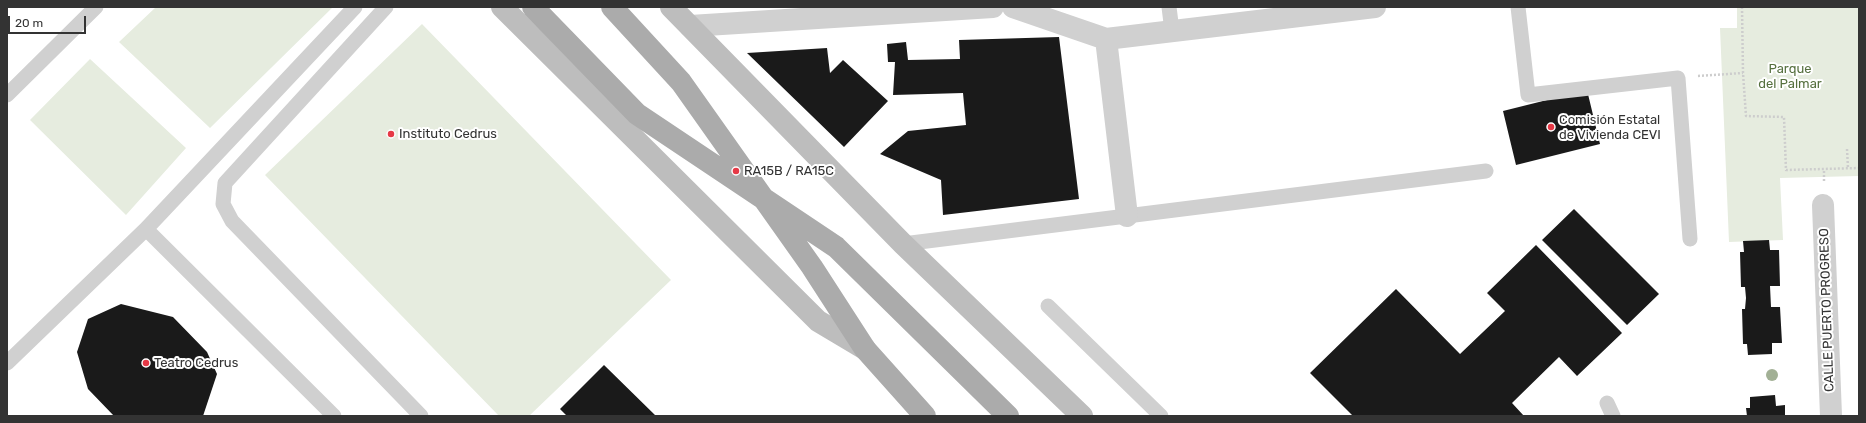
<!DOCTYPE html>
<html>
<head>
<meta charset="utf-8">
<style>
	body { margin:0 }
	#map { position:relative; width:1866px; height:423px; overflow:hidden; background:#fff; font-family:Rubik,sans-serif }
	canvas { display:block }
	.frame { position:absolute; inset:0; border:8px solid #333; pointer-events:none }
	.scale { position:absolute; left:8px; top:16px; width:78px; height:18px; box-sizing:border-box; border:2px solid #333; border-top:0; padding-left:5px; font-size:12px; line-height:14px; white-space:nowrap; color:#333; -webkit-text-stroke:3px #fff; paint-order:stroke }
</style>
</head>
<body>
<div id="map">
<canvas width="1866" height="423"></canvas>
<div class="frame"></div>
<div class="scale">20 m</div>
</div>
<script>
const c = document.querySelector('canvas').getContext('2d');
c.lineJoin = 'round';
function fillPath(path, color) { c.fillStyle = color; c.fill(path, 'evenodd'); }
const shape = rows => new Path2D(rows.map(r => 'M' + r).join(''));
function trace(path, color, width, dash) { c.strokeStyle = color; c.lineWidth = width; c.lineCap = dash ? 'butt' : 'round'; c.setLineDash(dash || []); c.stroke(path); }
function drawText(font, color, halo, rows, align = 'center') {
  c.font = font + ' Rubik,sans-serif'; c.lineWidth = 4; c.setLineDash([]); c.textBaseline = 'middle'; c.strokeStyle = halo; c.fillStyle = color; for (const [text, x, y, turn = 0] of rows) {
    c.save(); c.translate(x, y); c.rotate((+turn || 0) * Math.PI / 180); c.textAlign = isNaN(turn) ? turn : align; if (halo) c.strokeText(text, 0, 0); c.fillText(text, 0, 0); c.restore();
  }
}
fillPath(shape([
	[156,7,333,7,210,128,119,42],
	[1737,7,1859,7,1859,176,1780,178,1783,240,1729,242,1720,28,1737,28],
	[422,24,671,280,529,416,499,416,265,175],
	[90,59,186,148,126,215,30,120]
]), '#e6ecdf');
fillPath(shape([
	[1059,37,1079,199,943,215,941,180,880,154,908,131,966,125,963,93,893,95,895,62,888,62,887,44,906,42,908,60,960,59,959,40],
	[827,48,830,73,843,60,888,101,844,147,747,53],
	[1587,90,1600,144,1516,165,1503,111],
	[1574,209,1659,294,1627,325,1542,240],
	[1769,240,1770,250,1779,250,1780,286,1770,286,1771,307,1780,307,1782,343,1772,343,1772,354,1748,355,1747,344,1743,344,1742,309,1745,309,1746,298,1745,287,1741,287,1740,252,1744,252,1743,241],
	[1536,245,1622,333,1577,376,1559,357,1512,403,1524,416,1353,416,1310,373,1396,289,1460,354,1505,311,1487,293],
	[121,304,173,317,207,352,217,374,203,416,114,416,88,389,77,352,88,319],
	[604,365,656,416,567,416,560,409],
	[1775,395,1776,406,1785,405,1785,416,1747,416,1746,408,1750,408,1750,397]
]), '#1a1a1a');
trace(shape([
	[1742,7,1743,73,1746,116,1784,117,1786,170,1859,168],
	[1698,76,1743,73],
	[1847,149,1848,168],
	[1824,181,1824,169]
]), '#cdcdcd', 2.5, [2, 2]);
trace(shape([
	[386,7,225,183,223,204,232,221,421,416],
	[1169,7,1172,31],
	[1518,7,1528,95,1678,78,1690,239],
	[7,95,96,7],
	[903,244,1486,171],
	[1048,306,1161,416],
	[7,363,146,229],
	[1607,403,1613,416],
	[334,416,146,229,355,7]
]), '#d0d0d0', 15);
trace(shape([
	[1013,7,1106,39,1375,7],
	[690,26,993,7],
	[1106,39,1127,216],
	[1823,205,1831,416]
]), '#d0d0d0', 22);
trace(shape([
	[502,7,818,321,865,349],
	[671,7,903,244,1082,416]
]), '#bdbdbd', 22);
trace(shape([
	[533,7,637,114,836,247,1008,416],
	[612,7,681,82,812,267,865,349,925,416]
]), '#ababab', 22);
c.fillStyle = '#a2b095';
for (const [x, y] of [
	[1772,375]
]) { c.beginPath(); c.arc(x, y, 6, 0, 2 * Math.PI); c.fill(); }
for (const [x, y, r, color] of [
	[1551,127,4,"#e63946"],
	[391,134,4,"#e63946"],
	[736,171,4,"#e63946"],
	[146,363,4,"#e63946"]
]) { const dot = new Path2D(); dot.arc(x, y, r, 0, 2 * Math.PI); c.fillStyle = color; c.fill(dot); trace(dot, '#fff', 1.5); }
drawText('13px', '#56703f', '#fff', [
	["Parque",1790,69],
	["del Palmar",1790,84]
]);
drawText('13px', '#333', '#fff', [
	["Comisión Estatal",1559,120],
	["de Vivienda CEVI",1559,135],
	["Instituto Cedrus",399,134],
	["RA15B / RA15C",744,171],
	["Teatro Cedrus",154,363]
], 'left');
drawText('13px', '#333', '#fff', [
	["CALLE PUERTO PROGRESO",1827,310,-92]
]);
</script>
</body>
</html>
